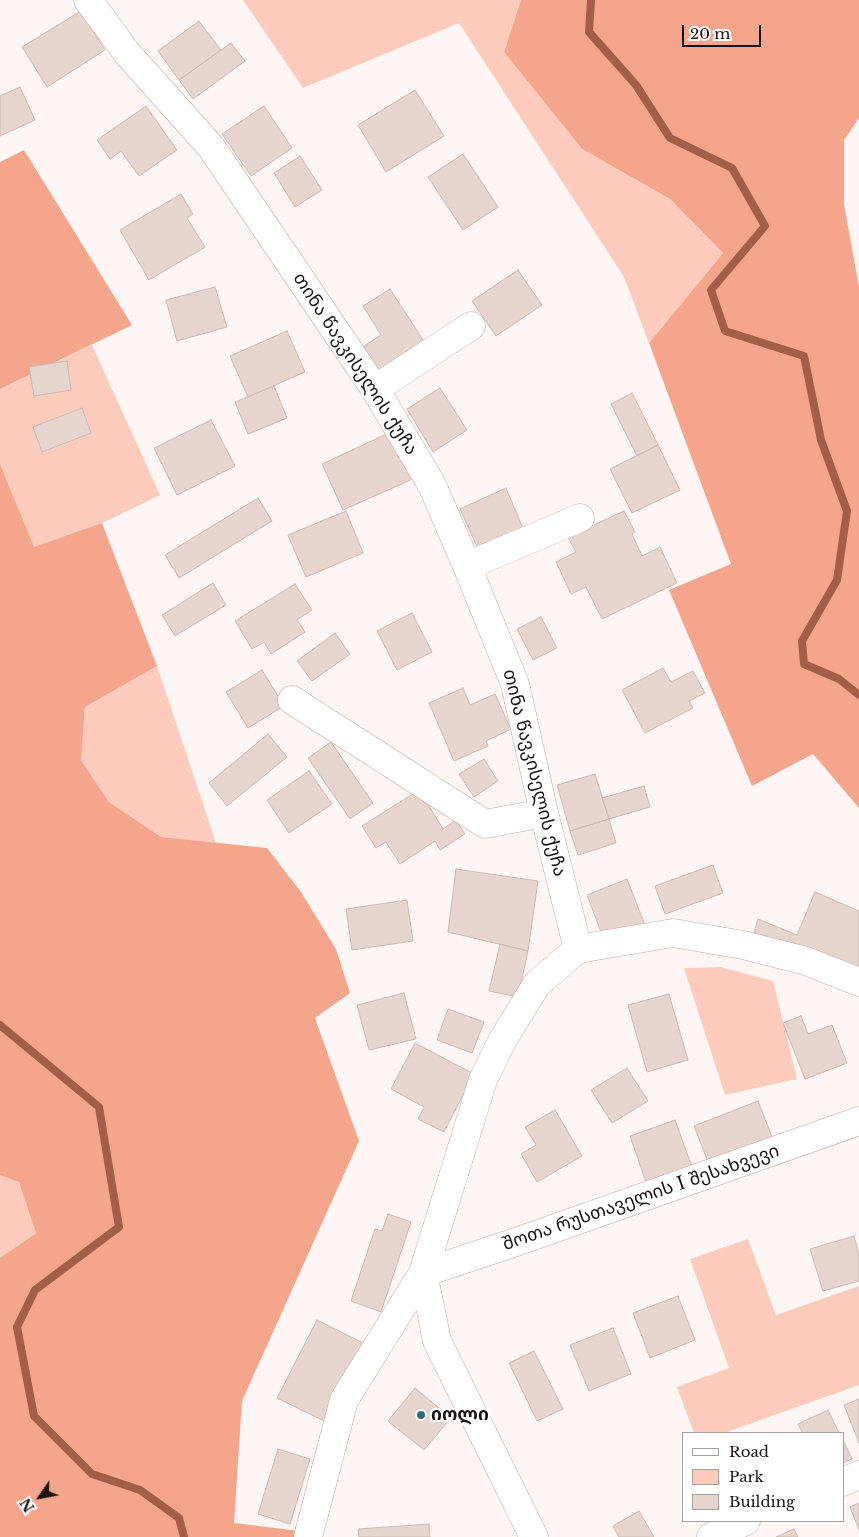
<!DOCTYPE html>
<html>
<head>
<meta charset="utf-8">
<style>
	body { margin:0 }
	#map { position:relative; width:859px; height:1537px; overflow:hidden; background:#fef6f4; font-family:"Libre Baskerville",serif }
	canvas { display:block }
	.legend { position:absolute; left:682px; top:1432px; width:162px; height:90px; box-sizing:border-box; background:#fff; border:1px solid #a3a09f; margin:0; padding:6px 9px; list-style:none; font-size:15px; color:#191210 }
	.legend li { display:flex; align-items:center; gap:10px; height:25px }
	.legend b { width:25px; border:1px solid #a3a09f }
	.north { position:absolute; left:15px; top:1472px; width:50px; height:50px; -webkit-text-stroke:4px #fff; paint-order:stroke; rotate:237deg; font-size:14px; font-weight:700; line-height:20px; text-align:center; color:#191210 }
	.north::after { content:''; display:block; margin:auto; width:18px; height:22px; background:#191210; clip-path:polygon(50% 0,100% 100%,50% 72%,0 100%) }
	.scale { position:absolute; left:682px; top:25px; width:79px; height:22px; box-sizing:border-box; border:2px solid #191210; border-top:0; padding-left:6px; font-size:15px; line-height:18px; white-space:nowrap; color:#191210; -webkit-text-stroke:4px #fff; paint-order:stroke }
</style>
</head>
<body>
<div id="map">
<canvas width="859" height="1537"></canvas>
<ul class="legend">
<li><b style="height:6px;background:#fff"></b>Road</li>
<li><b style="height:14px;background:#fccbbc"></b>Park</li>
<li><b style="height:14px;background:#e6d4ce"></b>Building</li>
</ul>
<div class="north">N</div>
<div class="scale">20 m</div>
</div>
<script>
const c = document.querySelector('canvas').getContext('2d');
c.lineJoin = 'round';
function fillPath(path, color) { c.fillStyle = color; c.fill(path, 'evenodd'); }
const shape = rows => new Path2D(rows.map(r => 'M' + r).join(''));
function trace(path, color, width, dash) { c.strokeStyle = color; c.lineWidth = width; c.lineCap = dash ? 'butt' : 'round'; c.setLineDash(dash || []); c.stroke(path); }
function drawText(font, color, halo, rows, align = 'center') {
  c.font = font + ' "Libre Baskerville","Noto Sans Georgian",serif'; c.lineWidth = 4.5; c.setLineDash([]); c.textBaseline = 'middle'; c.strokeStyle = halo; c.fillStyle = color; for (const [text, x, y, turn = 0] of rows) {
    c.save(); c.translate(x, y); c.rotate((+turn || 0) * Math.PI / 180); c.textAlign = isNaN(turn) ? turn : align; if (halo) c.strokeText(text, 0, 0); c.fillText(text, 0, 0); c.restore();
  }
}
fillPath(shape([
	[243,0,521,0,504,52,582,149,670,199,723,253,649,343,624,277,459,23,303,88],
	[92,345,160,495,102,523,34,548,0,464,0,389],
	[157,666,216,843,161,837,109,802,81,760,85,707],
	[720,967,773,981,797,1079,725,1095,684,968],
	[0,1175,19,1181,36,1233,0,1258],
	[748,1239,776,1315,859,1286,859,1385,724,1433,694,1433,677,1387,729,1368,690,1259]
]), '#fccbbc');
fillPath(shape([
	[521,0,859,0,859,118,844,140,844,204,859,287,859,808,813,754,752,786,669,590,731,564,649,343,723,253,670,199,582,149,504,52],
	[24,150,132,325,0,389,0,162],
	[0,464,34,547,102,523,157,666,85,707,81,760,109,802,161,837,267,848,301,892,336,949,350,993,315,1018,359,1141,242,1401,234,1523,300,1531,299,1537,0,1537,0,1258,36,1233,19,1182,0,1175]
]), '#f5a58b');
trace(shape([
	[591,0,589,32,636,85,670,138,732,168,765,226,711,290,725,331,804,356,821,440,847,511,837,580,802,641,804,664,839,679,859,695],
	[0,1025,99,1107,119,1227,35,1290,17,1327,34,1416,92,1474,140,1490,179,1518,184,1537]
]), '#a45e47', 8);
const building = shape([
	[81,11,105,50,47,87,22,47,81,11],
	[199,21,221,50,179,80,158,51,199,21],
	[231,43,245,61,193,99,179,80,231,43],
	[20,87,35,120,0,136,0,96,20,87],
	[415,90,444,136,386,172,358,125,415,90],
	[146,106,177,150,139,176,121,151,110,159,97,140,146,106],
	[264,106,292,148,251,176,222,134,264,106],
	[463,154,498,207,463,230,428,177,463,154],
	[300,156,322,190,295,207,274,173,300,156],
	[181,194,193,214,187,218,205,247,149,280,120,230,181,194],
	[518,270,542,305,496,336,472,301,518,270],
	[215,287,227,327,177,341,166,300,215,287],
	[390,289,427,346,380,377,361,348,381,335,363,306,390,289],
	[287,331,305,372,248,397,230,356,287,331],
	[67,361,71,390,34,396,29,367,67,361],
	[274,386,287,418,248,434,235,402,274,386],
	[440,388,467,430,433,452,407,409,440,388],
	[632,393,658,445,637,456,611,404,632,393],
	[82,408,91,433,42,452,33,427,82,408],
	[211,420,235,466,177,495,154,448,211,420],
	[393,431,415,478,343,510,322,464,393,431],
	[658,445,680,490,632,513,610,469,658,445],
	[506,488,524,531,479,551,460,509,506,488],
	[258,498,272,521,179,578,165,555,258,498],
	[346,511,363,553,306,577,288,535,346,511],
	[624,511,635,532,632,534,642,556,660,547,677,583,602,619,586,587,571,594,556,562,576,552,568,537,624,511],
	[213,583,226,605,175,636,162,615,213,583],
	[295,584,312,610,297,620,305,632,271,654,264,642,252,649,235,621,295,584],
	[412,613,432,652,397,670,377,631,412,613],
	[541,617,557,648,533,660,517,629,541,617],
	[335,633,350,654,312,681,297,661,335,633],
	[663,668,671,682,693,671,705,693,689,701,693,708,645,733,622,690,663,668],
	[262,670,284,706,248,728,226,692,262,670],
	[463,688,470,705,495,694,511,729,486,741,488,746,454,761,429,703,463,688],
	[268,734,287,757,227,806,209,783,268,734],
	[331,742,373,803,350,819,308,758,331,742],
	[484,759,498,781,474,797,459,774,484,759],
	[309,771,332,804,289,833,267,800,309,771],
	[595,774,609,819,570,831,557,785,595,774],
	[644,786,650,807,609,819,602,798,644,786],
	[419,790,443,829,456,820,465,834,440,850,435,841,400,864,386,842,376,848,362,826,419,790],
	[609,819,616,843,578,855,570,831,609,819],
	[713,865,723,893,665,914,655,886,713,865],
	[456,869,538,881,528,951,448,932,456,869],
	[627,879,645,925,604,940,587,895,627,879],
	[815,892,859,911,859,969,753,936,758,919,797,935,815,892],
	[407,900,413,941,352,950,346,909,407,900],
	[500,944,528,951,518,997,489,991,500,944],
	[404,993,416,1039,369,1050,357,1005,404,993],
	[669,994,688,1060,647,1072,628,1005,669,994],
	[448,1009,484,1022,472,1053,437,1040,448,1009],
	[801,1016,808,1034,832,1025,847,1063,805,1079,783,1023,801,1016],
	[415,1043,474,1074,444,1132,418,1119,424,1107,391,1089,415,1043],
	[627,1068,648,1101,612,1123,591,1090,627,1068],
	[758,1101,774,1142,710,1167,694,1126,758,1101],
	[555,1110,582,1156,537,1182,521,1154,536,1145,525,1127,555,1110],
	[675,1120,695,1175,649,1191,630,1136,675,1120],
	[388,1214,411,1222,381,1312,351,1301,375,1229,382,1231,388,1214],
	[854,1236,859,1254,859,1281,823,1291,810,1249,854,1236],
	[678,1296,695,1340,650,1358,633,1313,678,1296],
	[317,1320,363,1343,324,1421,277,1398,317,1320],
	[613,1328,631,1374,589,1391,570,1345,613,1328],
	[534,1351,563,1409,537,1421,509,1363,534,1351],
	[415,1388,451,1418,424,1450,388,1421,415,1388],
	[859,1399,859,1443,844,1405,859,1399],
	[828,1410,839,1433,803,1433,798,1424,828,1410],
	[843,1440,852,1459,843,1463,843,1440],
	[278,1449,310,1459,290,1524,258,1514,278,1449],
	[859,1503,859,1530,850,1507,859,1503],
	[639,1511,654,1537,619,1537,613,1526,639,1511],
	[429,1524,430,1537,359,1537,358,1529,429,1524],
	[794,1529,798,1537,776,1537,794,1529]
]);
fillPath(building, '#e6d4ce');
trace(building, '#ccbab4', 1);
const minor = shape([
	[88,0,127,53,211,147,375,389,432,485,467,566,515,684,544,813,578,949],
	[375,389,471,326],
	[467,566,580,518],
	[292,700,485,824,544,813],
	[423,1273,516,1242,859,1121],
	[843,1482,859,1475],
	[308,1537,344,1400,423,1273],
	[534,1537,437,1341,423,1273,483,1080,502,1041,537,984,578,949,673,933,743,945,806,961,859,982],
	[711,1537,746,1521]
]);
trace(minor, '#bdaba6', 29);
trace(minor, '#fff', 28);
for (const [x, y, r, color] of [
	[421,1415,5,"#2a6d7e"]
]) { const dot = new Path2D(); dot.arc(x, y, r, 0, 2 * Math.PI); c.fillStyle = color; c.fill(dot); trace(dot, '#fff', 2); }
drawText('18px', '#191210', '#fff', [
	["თინა წავკისელის ქუჩა",355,364,57],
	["თინა წავკისელის ქუჩა",534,773,76],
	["შოთა რუსთაველის I შესახვევი",641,1198,-19]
]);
drawText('bold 18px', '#191210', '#fff', [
	["იოლი",431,1415]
], 'left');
</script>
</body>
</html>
